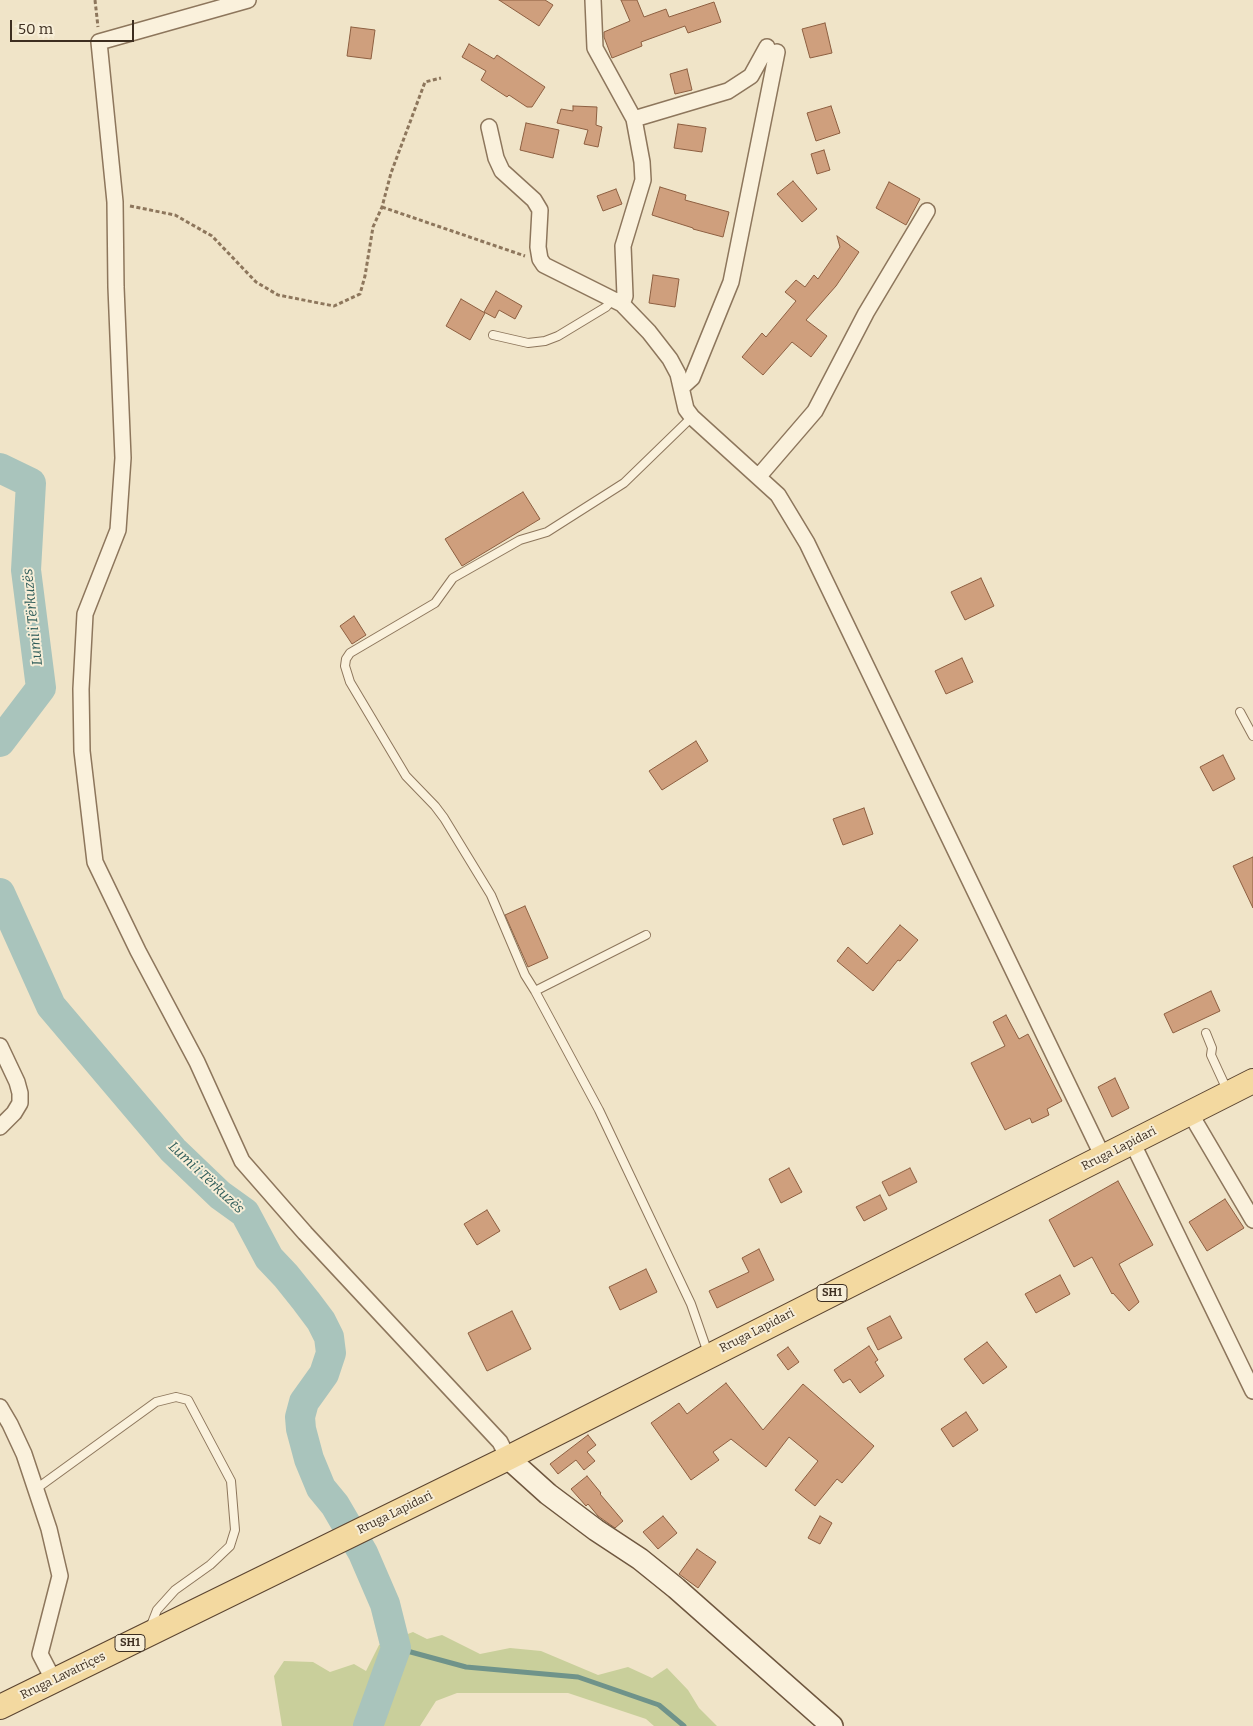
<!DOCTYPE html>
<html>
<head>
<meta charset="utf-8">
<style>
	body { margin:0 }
	#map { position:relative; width:1253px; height:1726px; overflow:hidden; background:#f0e4c8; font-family:Bitter,serif }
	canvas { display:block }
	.scale { position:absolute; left:10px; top:20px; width:124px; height:22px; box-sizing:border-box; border:2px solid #3d2e20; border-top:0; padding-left:6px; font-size:15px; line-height:18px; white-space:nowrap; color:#3d2e20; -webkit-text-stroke:4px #f7eed8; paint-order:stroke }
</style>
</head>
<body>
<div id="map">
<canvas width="1253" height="1726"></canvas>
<div class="scale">50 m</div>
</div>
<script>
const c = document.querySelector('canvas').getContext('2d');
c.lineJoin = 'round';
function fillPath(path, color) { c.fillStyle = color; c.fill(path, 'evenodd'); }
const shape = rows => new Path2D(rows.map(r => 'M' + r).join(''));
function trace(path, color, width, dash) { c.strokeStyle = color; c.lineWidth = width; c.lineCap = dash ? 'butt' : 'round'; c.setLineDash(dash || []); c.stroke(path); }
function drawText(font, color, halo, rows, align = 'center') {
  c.font = font + ' Bitter,serif'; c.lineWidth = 4; c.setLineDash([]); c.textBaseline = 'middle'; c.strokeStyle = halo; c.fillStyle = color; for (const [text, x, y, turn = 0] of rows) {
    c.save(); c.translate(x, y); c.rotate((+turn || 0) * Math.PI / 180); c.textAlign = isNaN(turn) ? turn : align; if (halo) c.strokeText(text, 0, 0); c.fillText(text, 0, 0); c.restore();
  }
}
fillPath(shape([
	[413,1632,427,1639,442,1635,480,1654,510,1648,541,1651,598,1675,628,1667,652,1678,667,1668,688,1690,699,1708,717,1726,654,1726,646,1719,568,1693,457,1693,436,1701,420,1726,282,1726,274,1676,284,1661,313,1662,330,1672,354,1664,366,1671,379,1645]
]), '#c9cf9b');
trace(shape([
	[396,1648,466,1667,578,1677,659,1705,684,1726]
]), '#6f938a', 5);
trace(shape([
	[0,468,31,483,26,570,41,688,0,742],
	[0,893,51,1006,173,1150,220,1195,245,1213,269,1258,286,1276,306,1301,321,1321,329,1337,331,1353,324,1374,304,1402,300,1417,301,1429,309,1459,321,1488,335,1505,363,1553,385,1604,396,1648,368,1726]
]), '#a9c4bc', 30);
const building = shape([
	[499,0,545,0,553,5,539,26,499,0],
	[621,0,637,0,644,17,666,9,669,17,714,2,721,22,688,33,685,26,641,42,642,46,612,58,604,37,604,32,630,21,621,0],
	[825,23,832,53,810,58,802,29,825,23],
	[351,27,375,30,371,59,347,56,351,27],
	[469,44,494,59,497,55,545,87,532,107,527,107,509,95,507,97,481,80,486,71,462,57,469,44],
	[687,69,692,90,675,94,670,74,687,69],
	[573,106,597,107,596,125,602,127,598,147,584,144,588,130,557,123,561,109,573,111,573,106],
	[831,106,840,133,816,141,807,113,831,106],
	[526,123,559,130,553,158,520,150,526,123],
	[678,124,706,128,702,152,674,148,678,124],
	[824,150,830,170,817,174,811,154,824,150],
	[793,181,817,209,802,222,777,194,793,181],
	[889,182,920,199,906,225,876,208,889,182],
	[660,187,686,195,685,200,729,212,723,237,693,229,693,228,652,215,660,187],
	[616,189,622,204,603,211,597,196,616,189],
	[837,236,859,252,836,286,806,320,827,336,811,357,792,342,763,375,742,357,762,333,766,337,796,301,785,292,796,280,805,287,814,275,818,279,840,247,837,236],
	[653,275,679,279,675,307,649,303,653,275],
	[496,291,522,306,515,319,499,310,495,318,484,312,496,291],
	[461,299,485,313,470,340,446,326,461,299],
	[523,492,540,519,462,566,445,539,523,492],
	[981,578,994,606,965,620,951,592,981,578],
	[354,616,366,635,352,644,340,626,354,616],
	[962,658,973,682,946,694,935,671,962,658],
	[696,741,708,761,662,790,649,771,696,741],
	[1223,755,1235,779,1213,791,1200,767,1223,755],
	[864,808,873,834,843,845,833,819,864,808],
	[1253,857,1253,908,1233,866,1253,857],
	[525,906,548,958,528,967,505,915,525,906],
	[900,925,918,940,900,961,898,960,873,991,837,961,848,947,867,964,900,925],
	[1211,991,1220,1011,1173,1033,1164,1014,1211,991],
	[1006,1015,1019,1039,1028,1034,1062,1101,1047,1109,1049,1115,1032,1123,1030,1118,1005,1130,971,1063,1005,1046,993,1022,1006,1015],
	[1115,1078,1129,1108,1112,1117,1098,1087,1115,1078],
	[789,1168,802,1192,781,1203,769,1179,789,1168],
	[910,1168,917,1182,889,1196,882,1182,910,1168],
	[1118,1181,1153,1245,1119,1264,1139,1302,1129,1311,1113,1293,1112,1294,1092,1257,1074,1267,1049,1220,1118,1181],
	[880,1195,887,1209,864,1221,856,1207,880,1195],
	[1225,1199,1244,1228,1207,1251,1189,1222,1225,1199],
	[487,1210,500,1231,477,1245,464,1224,487,1210],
	[759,1249,774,1280,717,1308,709,1291,749,1272,742,1258,759,1249],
	[646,1269,657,1292,620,1310,609,1287,646,1269],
	[1060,1275,1070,1294,1036,1313,1025,1294,1060,1275],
	[512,1311,531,1349,487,1371,468,1333,512,1311],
	[890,1316,902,1338,878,1350,867,1328,890,1316],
	[987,1342,1007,1367,983,1384,964,1359,987,1342],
	[869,1346,878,1360,875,1362,884,1376,860,1393,850,1379,843,1383,834,1370,869,1346],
	[788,1347,799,1362,788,1370,777,1355,788,1347],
	[726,1383,763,1430,803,1384,874,1446,842,1483,837,1479,815,1506,795,1490,818,1461,789,1437,766,1467,731,1439,713,1452,719,1460,691,1480,651,1423,679,1403,687,1414,726,1383],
	[966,1412,978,1430,953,1447,941,1429,966,1412],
	[588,1435,596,1445,587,1452,595,1461,584,1470,576,1460,558,1474,550,1464,588,1435],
	[587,1476,601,1493,600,1494,623,1521,615,1528,598,1516,588,1504,586,1506,571,1489,587,1476],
	[663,1516,677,1533,658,1549,643,1532,663,1516],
	[820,1516,832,1523,820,1544,808,1538,820,1516],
	[697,1549,716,1562,698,1588,679,1574,697,1549]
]);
fillPath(building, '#cf9f7d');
trace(building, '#8d5f41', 1);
const lane = shape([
	[493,335,528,343,545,341,558,336,606,307,613,299],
	[692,417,624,483,547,532,520,540,453,578,435,603,350,653,346,659,345,666,350,682,406,776,435,806,444,818,491,895,525,975,535,991,599,1110,691,1304,708,1353],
	[1240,712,1253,736],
	[535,991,646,935],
	[1206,1033,1212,1048,1211,1055,1228,1092],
	[36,1489,156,1402,176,1397,188,1400,231,1481,235,1530,230,1546,210,1565,175,1590,157,1610,150,1628]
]);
const street = shape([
	[248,0,99,42,115,202,116,287,123,458,118,530,85,614,81,689,82,751,95,862,138,951,197,1062,242,1161,305,1233,500,1442,508,1458],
	[593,0,595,48,634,119,642,162,643,180,623,246,625,296,622,304,649,332,670,359,678,374,686,409,692,417,778,495,807,543,1103,1157],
	[634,119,728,91,751,76,767,47],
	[489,127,496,158,502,171,534,200,540,210,538,247,540,259,544,265,622,304],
	[682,387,692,378,731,282,777,52],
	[759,476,815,411,866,313,927,211],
	[0,1046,17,1082,20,1093,20,1103,14,1113,0,1127],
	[1190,1113,1253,1220],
	[1132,1142,1253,1391],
	[0,1407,10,1424,24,1454,49,1529,60,1576,40,1654,54,1681]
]);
const secondary = shape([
	[508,1458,548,1494,596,1530,640,1559,676,1588,832,1726]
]);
const primary = shape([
	[0,1707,508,1458,1253,1081]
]);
trace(lane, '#8d765c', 10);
trace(street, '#8d765c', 18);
trace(secondary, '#6f573f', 24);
trace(primary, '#5b4430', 26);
trace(shape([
	[95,0,98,27],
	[130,206,175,215,212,236,256,282,278,295,334,306,360,294,365,276,373,227,382,207,391,173,425,82,441,78],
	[382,207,525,256]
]), '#8d765c', 3, [4, 2.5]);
trace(lane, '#faf1dc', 8);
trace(street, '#faf1dc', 15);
trace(secondary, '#faf1dc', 21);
trace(primary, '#f3d9a0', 24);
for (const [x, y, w] of [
	[832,1293,30],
	[130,1643,30]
]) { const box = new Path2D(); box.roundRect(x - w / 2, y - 8.5, w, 17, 4); c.fillStyle = '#f7eed8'; c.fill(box); trace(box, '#3d2e20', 1); }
drawText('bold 11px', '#3d2e20', null, [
	["SH1",832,1293],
	["SH1",130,1643]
]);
drawText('12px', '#3d2e20', '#f7eed8', [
	["Rruga Lapidari",1119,1149,-27],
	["Rruga Lapidari",757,1331,-27],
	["Rruga Lapidari",395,1513,-26],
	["Rruga Lavatriçes",63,1676,-26]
]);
drawText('italic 14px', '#2f5d5a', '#f7eed8', [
	["Lumi i Tërkuzës",33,617,-96],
	["Lumi i Tërkuzës",206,1178,43]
]);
</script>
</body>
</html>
